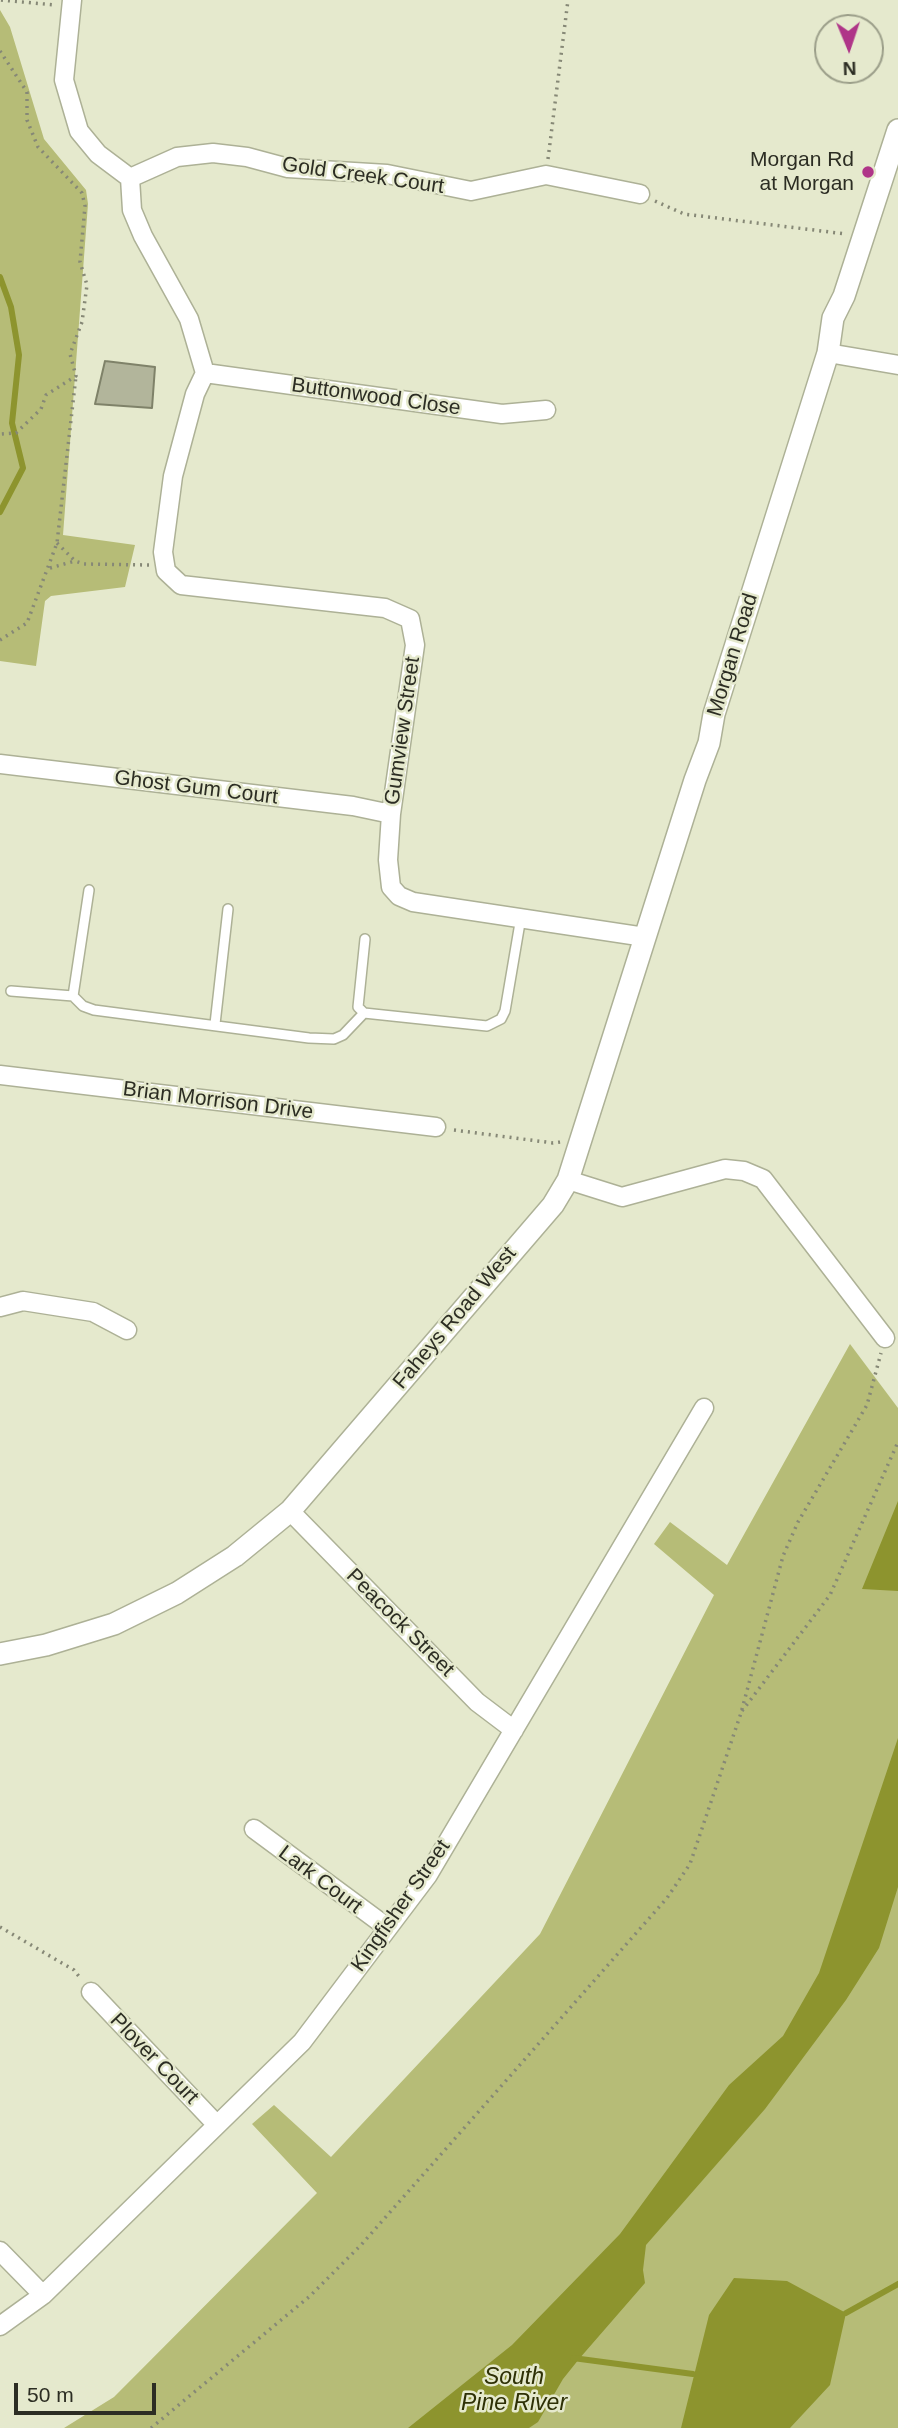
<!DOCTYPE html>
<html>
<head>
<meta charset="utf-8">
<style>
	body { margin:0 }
	#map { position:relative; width:898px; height:2428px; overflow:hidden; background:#e5e9cd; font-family:Helvetica,sans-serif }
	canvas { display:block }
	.north { position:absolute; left:814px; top:14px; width:70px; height:70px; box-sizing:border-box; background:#e5e9cd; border:2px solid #9b9e89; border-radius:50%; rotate:178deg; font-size:19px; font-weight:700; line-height:28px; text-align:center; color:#2c2d23 }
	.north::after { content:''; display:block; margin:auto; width:24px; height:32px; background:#af3588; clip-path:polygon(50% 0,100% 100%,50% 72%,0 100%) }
	.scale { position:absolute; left:14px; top:2383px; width:142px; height:32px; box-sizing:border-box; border:4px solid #2c2d23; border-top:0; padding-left:9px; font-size:21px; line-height:24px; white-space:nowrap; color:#2c2d23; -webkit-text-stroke:5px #e5e9cd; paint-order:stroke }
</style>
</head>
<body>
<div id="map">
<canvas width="898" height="2428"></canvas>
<div class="north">N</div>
<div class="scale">50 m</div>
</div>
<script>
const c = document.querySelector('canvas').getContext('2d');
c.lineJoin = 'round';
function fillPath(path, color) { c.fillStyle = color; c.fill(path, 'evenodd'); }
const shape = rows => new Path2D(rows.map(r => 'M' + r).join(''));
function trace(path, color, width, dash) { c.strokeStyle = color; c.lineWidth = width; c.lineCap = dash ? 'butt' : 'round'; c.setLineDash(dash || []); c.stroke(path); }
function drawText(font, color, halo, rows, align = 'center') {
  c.font = font + ' Helvetica,sans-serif'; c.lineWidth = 5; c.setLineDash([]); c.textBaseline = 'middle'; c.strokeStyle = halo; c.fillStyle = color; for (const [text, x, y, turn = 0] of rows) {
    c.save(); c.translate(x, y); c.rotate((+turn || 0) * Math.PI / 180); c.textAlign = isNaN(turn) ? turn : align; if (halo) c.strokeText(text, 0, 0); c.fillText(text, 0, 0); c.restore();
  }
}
fillPath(shape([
	[0,10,10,27,44,139,86,190,88,204,63,535,135,545,125,587,51,596,45,601,36,666,0,661],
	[850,1344,898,1408,898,2428,64,2428,114,2397,317,2193,252,2124,274,2105,331,2157,540,1934,714,1595,654,1544,670,1522,727,1565]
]), '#b6bc77');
fillPath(shape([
	[898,1501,898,1591,862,1589],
	[898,1738,898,1887,879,1948,846,2000,765,2109,646,2245,643,2270,645,2283,579,2359,563,2379,538,2422,529,2428,408,2428,512,2345,620,2234,729,2085,783,2036,819,1973],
	[734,2278,787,2281,846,2313,830,2385,790,2428,681,2428,709,2315]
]), '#8d942e');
trace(shape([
	[0,277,11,307,19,355,12,423,23,468,0,512],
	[846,2313,898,2284],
	[573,2358,693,2374]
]), '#8d942e', 6);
const building = shape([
	[105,361,155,367,152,408,95,404,105,361]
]);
fillPath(building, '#b2b59b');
trace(building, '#7f8269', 2);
const service = shape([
	[365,939,358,1007,364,1013,487,1026,501,1019,505,1011,521,917],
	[11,991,73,996,83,1006,94,1010,309,1038,334,1039,343,1035,364,1013],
	[73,996,89,890],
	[215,1024,228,909]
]);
const minor = shape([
	[72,0,64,80,79,131,98,154,130,178,132,210,143,236,189,319,205,373,195,394,173,476,163,552,166,571,181,585,385,608,410,619,415,645,391,814,388,860,391,887,399,896,413,902,645,937],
	[130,178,177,157,213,153,247,157,288,168,387,174,471,191,546,175,640,194],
	[828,353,898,365],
	[205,373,502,414,546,410],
	[0,764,353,806,391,814],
	[0,1075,436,1127],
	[568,1180,622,1197,725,1169,744,1171,763,1179,885,1338],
	[0,1307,23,1301,93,1312,127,1330],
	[290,1511,477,1702,514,1730],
	[254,1829,388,1928],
	[91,1992,217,2125],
	[0,2251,43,2295],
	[0,2326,43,2295,302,2042,428,1875,704,1408]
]);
const tertiary = shape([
	[0,1654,46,1645,114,1624,177,1593,235,1556,290,1511,553,1205,568,1180,695,780,709,743,714,714,828,353,833,318,844,296,898,130]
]);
trace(service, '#adb196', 12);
trace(minor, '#adb196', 21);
trace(tertiary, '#adb196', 24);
trace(shape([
	[1,0,55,5],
	[0,51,27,92,27,120,38,147,82,193,85,206,80,262,87,285,82,322,70,354,76,376,46,395,41,409,16,433,0,434],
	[548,159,568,0],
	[655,201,684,214,846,234],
	[57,543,75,561,84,564,149,565],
	[50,568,75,561],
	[0,640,27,623,57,543,76,376],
	[454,1130,553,1143,561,1142],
	[742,1711,830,1595,898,1442],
	[0,1927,74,1970,81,1979],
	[151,2428,310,2296,361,2245,667,1898,690,1864,741,1713,783,1556,798,1522,867,1405,881,1353]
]), '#868876', 3.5, [2, 5]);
trace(service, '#fff', 9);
trace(minor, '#fff', 18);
trace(tertiary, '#fff', 21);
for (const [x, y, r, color] of [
	[868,172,7,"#af3588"]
]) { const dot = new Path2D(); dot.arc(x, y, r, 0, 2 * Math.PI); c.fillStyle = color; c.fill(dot); trace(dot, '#e5e9cd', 2.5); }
drawText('21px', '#2c2d23', '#e5e9cd', [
	["Morgan Rd",854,160],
	["at Morgan",854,184]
], 'right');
drawText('21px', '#2c2d23', '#e5e9cd', [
	["Gold Creek Court",363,176,8],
	["Buttonwood Close",376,397,8],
	["Morgan Road",733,655,-73],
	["Gumview Street",403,731,-82],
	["Ghost Gum Court",196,788,7],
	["Brian Morrison Drive",218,1101,7],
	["Faheys Road West",455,1318,-50],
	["Peacock Street",400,1623,45],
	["Lark Court",320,1880,37],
	["Kingfisher Street",401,1906,-55],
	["Plover Court",154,2059,46]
]);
drawText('italic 23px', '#2e3005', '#e5e9cd', [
	["South",514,2378],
	["Pine River",514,2404]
]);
</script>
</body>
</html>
